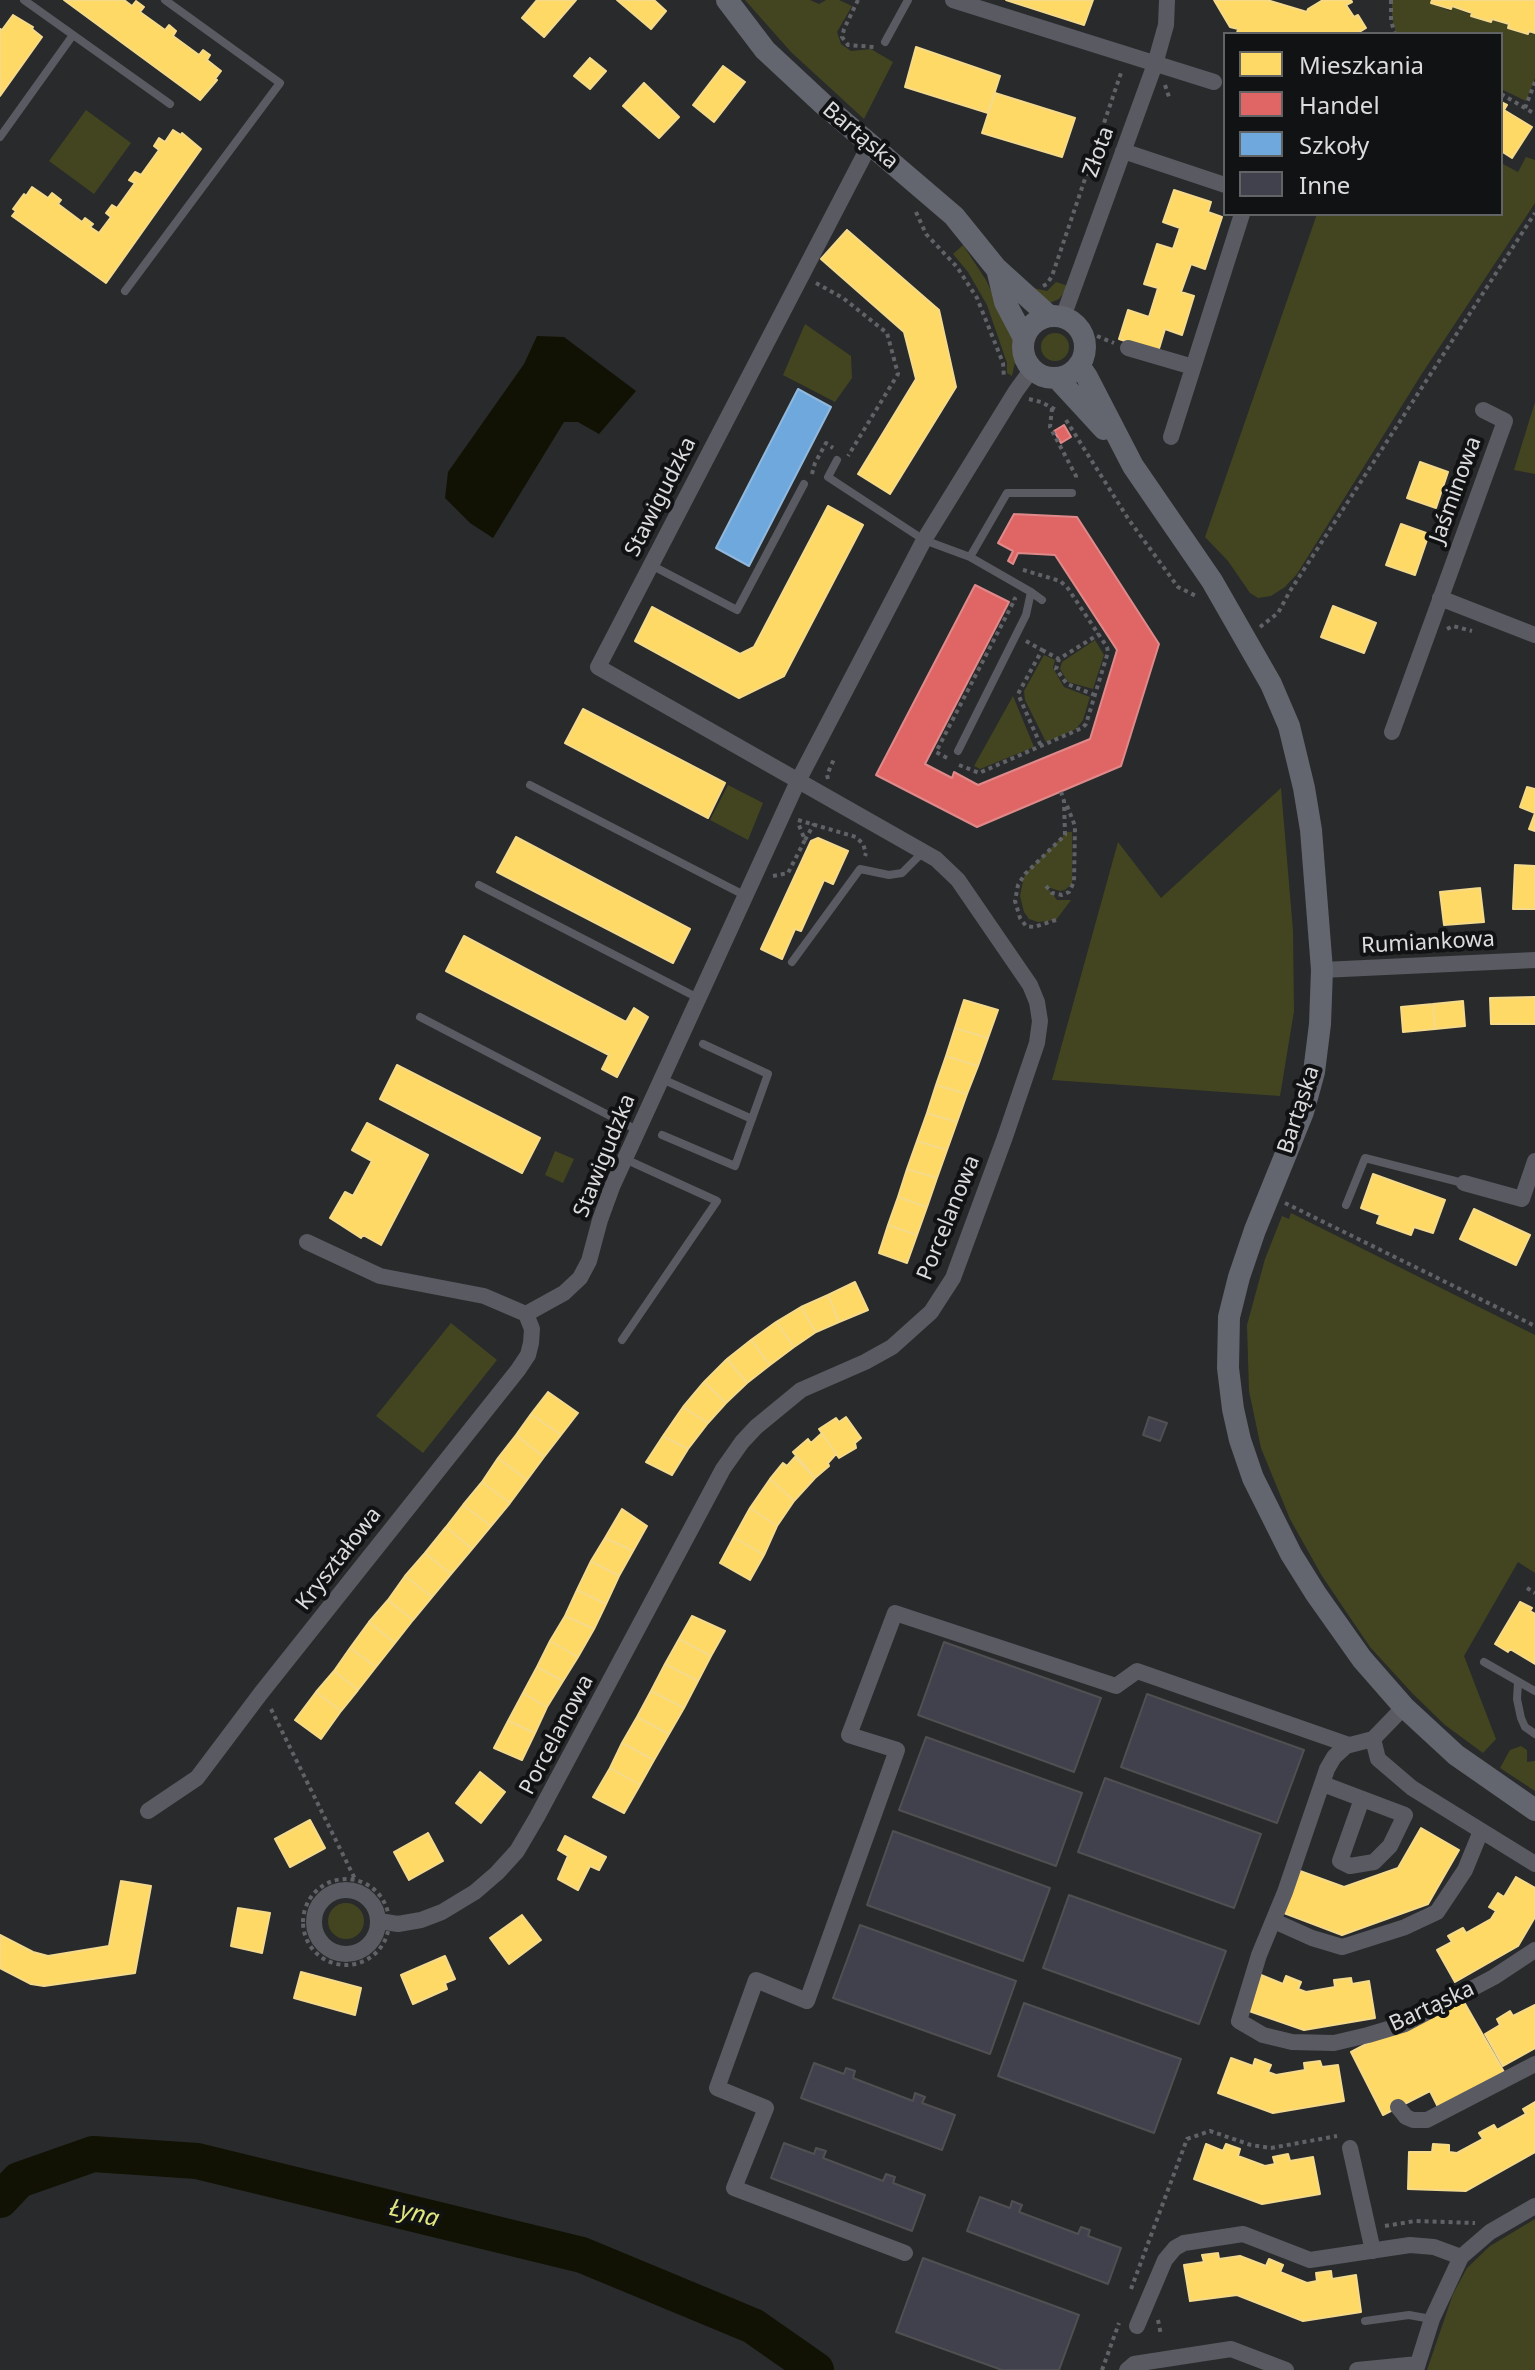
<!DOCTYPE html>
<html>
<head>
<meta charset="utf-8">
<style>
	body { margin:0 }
	#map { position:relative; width:1535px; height:2370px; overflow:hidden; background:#292a2b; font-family:"Noto Sans",sans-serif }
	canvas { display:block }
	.legend { position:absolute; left:1223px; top:32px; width:280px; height:184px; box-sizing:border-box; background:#111213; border:2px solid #626365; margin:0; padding:10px 14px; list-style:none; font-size:24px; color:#dcdcdf }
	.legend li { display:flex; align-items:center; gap:16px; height:40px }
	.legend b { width:40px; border:2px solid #626365 }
</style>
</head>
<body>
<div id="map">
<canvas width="1535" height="2370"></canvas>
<ul class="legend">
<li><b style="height:22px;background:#ffd966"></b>Mieszkania</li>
<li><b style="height:22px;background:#e06666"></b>Handel</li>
<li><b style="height:22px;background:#6fa8dc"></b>Szkoły</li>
<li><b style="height:22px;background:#40414d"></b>Inne</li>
</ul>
</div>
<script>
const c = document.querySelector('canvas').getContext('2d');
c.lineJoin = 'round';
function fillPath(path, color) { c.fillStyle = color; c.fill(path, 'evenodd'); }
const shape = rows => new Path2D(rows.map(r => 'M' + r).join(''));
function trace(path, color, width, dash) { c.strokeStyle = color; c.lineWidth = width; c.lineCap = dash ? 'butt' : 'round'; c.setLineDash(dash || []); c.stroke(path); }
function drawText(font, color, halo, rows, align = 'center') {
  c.font = font + ' "Noto Sans",sans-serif'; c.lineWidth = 8; c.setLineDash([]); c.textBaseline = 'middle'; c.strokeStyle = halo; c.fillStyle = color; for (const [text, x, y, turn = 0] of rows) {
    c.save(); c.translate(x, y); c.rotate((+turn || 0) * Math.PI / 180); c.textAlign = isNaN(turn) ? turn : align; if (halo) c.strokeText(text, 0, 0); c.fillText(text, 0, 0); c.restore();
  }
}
fillPath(shape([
	[745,0,810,0,819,4,826,0,839,0,852,6,837,32,841,44,851,51,871,49,893,62,864,119,791,52],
	[1392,0,1431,0,1431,3,1450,11,1453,7,1490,23,1492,20,1509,25,1509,29,1529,35,1531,33,1535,34,1535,78,1526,101,1501,89,1501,34,1396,34,1392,17],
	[86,110,131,143,94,194,49,161],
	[1526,157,1535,160,1535,203,1421,375,1297,574,1285,587,1271,596,1258,598,1250,593,1228,561,1205,537,1317,214,1501,214,1501,163,1518,172],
	[963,245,986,280,1014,339,1016,357,1012,376,1007,373,1007,363,987,305,968,272,953,254],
	[1056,282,1069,286,1059,299,1052,302,1048,303,1033,288,1047,291],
	[805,324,851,356,852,378,835,402,783,375],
	'1041 347a14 14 0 1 1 28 0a14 14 0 1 1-28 0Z',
	[1535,402,1535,474,1514,470],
	[1095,640,1104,655,1093,689,1068,682,1060,669,1062,662],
	[1044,655,1055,660,1053,668,1064,687,1090,697,1083,720,1076,729,1046,742,1025,700,1024,691],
	[1013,696,1034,747,980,769,974,766],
	[728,785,763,803,748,840,710,820],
	[1281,788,1293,931,1294,1011,1280,1096,1052,1080,1118,842,1161,898],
	[1067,832,1072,832,1072,884,1065,890,1060,891,1047,887,1057,900,1071,900,1056,920,1038,922,1029,919,1024,912,1020,896,1023,881,1025,874],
	[555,1151,574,1159,563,1183,545,1175],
	[1291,1213,1535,1335,1535,1573,1518,1562,1464,1656,1496,1739,1483,1753,1445,1725,1413,1694,1370,1647,1322,1576,1290,1519,1261,1448,1249,1391,1247,1325,1265,1259,1282,1216,1289,1219],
	[451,1323,497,1360,423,1453,376,1416],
	[1521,1746,1527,1750,1527,1762,1535,1761,1535,1791,1500,1768,1510,1750],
	'328 1921a18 18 0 1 1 36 0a18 18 0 1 1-36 0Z',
	[1535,2219,1535,2370,1427,2370,1453,2294,1467,2268,1490,2246]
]), '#434521');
fillPath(shape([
	[537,336,564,337,636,391,599,434,578,422,564,422,493,538,470,523,445,498,448,472,524,364]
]), '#111204');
const homes = shape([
	[64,0,124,0,132,6,136,1,144,7,140,12,165,30,169,25,176,31,173,36,199,55,203,50,210,55,207,60,221,71,215,79,217,80,200,100,64,0],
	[537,0,576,0,544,37,522,18,537,0],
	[617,0,654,0,666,11,651,29,617,0],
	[1006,0,1093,0,1084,25,1006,0],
	[1214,0,1267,0,1307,12,1308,9,1323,0,1351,0,1352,2,1346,5,1354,17,1358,15,1366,28,1356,34,1241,34,1237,33,1238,29,1230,27,1214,0],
	[1432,0,1535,0,1535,33,1529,31,1528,34,1508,28,1509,24,1492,19,1491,22,1471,16,1472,13,1452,6,1451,9,1431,3,1432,0],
	[13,15,33,27,32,29,42,37,0,96,0,29,2,30,13,15],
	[916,47,1000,76,988,113,905,87,916,47],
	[590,58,606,71,590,89,574,76,590,58],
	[723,66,745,82,714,122,693,105,723,66],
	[644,83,679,117,659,138,623,106,644,83],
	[995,93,1075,118,1062,157,982,133,995,93],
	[1501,102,1507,105,1504,110,1532,127,1512,158,1501,151,1501,102],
	[173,130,181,135,182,133,201,149,106,283,12,216,16,211,13,209,24,194,26,196,32,187,48,198,52,193,61,200,58,204,82,222,85,218,93,224,90,227,99,233,111,217,106,213,112,205,117,208,135,183,129,180,135,172,141,175,159,150,154,146,159,138,165,142,173,130],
	[1174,190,1211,202,1208,212,1222,217,1205,269,1191,264,1181,292,1194,296,1182,335,1165,329,1158,352,1119,339,1128,310,1149,317,1158,288,1144,284,1157,244,1173,249,1180,228,1163,222,1174,190],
	[847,230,939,310,956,387,890,494,858,474,916,379,904,332,821,259,847,230],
	[1420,462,1448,472,1436,508,1407,498,1420,462],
	[828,506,863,525,784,676,739,698,635,641,652,607,740,654,754,647,828,506],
	[1401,524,1429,534,1415,575,1386,565,1401,524],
	[1333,606,1376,623,1364,653,1321,637,1333,606],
	[583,709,725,783,708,818,565,743,583,709],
	[1527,787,1535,789,1535,831,1529,829,1535,813,1520,807,1527,787],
	[516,837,690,929,673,963,497,872,516,837],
	[818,838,848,851,833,884,824,880,801,931,795,929,782,959,761,949,811,841,818,838],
	[1515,865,1535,866,1535,909,1513,909,1515,865],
	[1480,888,1484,922,1444,925,1440,892,1480,888],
	[464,936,626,1022,634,1008,648,1017,617,1077,602,1069,609,1055,446,971,464,936],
	[1535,997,1535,1024,1491,1024,1490,998,1535,997],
	[964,1000,998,1010,988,1038,955,1028,964,1000],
	[1463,1001,1465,1026,1435,1029,1433,1004,1463,1001],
	[1433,1004,1435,1029,1403,1032,1401,1007,1433,1004],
	[955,1028,988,1038,978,1066,946,1056,955,1028],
	[946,1056,978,1066,967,1094,936,1085,946,1056],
	[397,1065,540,1138,522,1173,380,1099,397,1065],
	[936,1085,967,1094,957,1122,927,1113,936,1085],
	[927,1113,957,1122,947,1150,917,1141,927,1113],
	[367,1123,428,1155,381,1245,363,1235,361,1238,330,1218,345,1192,353,1196,372,1161,352,1150,367,1123],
	[917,1141,947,1150,937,1178,907,1169,917,1141],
	[907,1169,937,1178,927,1207,898,1197,907,1169],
	[1373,1174,1445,1200,1433,1233,1414,1227,1411,1235,1377,1223,1380,1215,1361,1208,1373,1174],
	[898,1197,927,1207,917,1235,888,1225,898,1197],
	[1474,1209,1530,1235,1516,1265,1460,1239,1474,1209],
	[888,1225,917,1235,907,1263,879,1253,888,1225],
	[855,1282,868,1310,839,1322,828,1295,855,1282],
	[828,1295,839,1322,816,1332,801,1307,828,1295],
	[801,1307,816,1332,794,1347,776,1322,801,1307],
	[776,1322,794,1347,770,1365,751,1340,776,1322],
	[751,1340,770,1365,747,1383,727,1359,751,1340],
	[727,1359,747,1383,726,1403,704,1382,727,1359],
	[704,1382,726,1403,708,1423,683,1407,704,1382],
	[548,1392,578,1413,561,1435,531,1414,548,1392],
	[683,1407,708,1423,688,1449,663,1436,683,1407],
	[531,1414,561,1435,544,1457,516,1435,531,1414],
	[846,1417,861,1438,855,1443,856,1448,839,1458,819,1429,836,1418,839,1422,846,1417],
	[822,1433,836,1454,828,1463,829,1466,815,1478,793,1452,808,1439,811,1443,822,1433],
	[516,1435,544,1457,527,1480,498,1458,516,1435],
	[663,1436,688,1449,672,1475,646,1462,663,1436],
	[795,1457,815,1478,794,1501,770,1479,783,1463,787,1466,795,1457],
	[498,1458,527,1480,510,1503,482,1482,498,1458],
	[770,1479,794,1501,777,1526,750,1508,770,1479],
	[482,1482,510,1503,491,1526,463,1505,482,1482],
	[463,1505,491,1526,472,1549,446,1527,463,1505],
	[750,1508,777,1526,764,1555,734,1537,750,1508],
	[622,1509,647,1526,633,1551,605,1538,622,1509],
	[446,1527,472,1549,451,1574,425,1553,446,1527],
	[734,1537,764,1555,750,1580,720,1563,734,1537],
	[605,1538,633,1551,619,1576,591,1561,605,1538],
	[425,1553,451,1574,432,1597,405,1576,425,1553],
	[591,1561,619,1576,606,1604,577,1590,591,1561],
	[405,1576,432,1597,413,1620,388,1600,405,1576],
	[577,1590,606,1604,594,1629,565,1616,577,1590],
	[388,1600,413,1620,395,1643,369,1622,388,1600],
	[1520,1602,1532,1608,1530,1611,1535,1614,1535,1664,1510,1649,1508,1652,1495,1644,1520,1602],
	[565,1616,594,1629,578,1657,550,1641,565,1616],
	[692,1616,725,1631,711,1656,679,1639,692,1616],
	[369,1622,395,1643,376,1667,350,1648,369,1622],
	[679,1639,711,1656,698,1681,665,1664,679,1639],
	[550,1641,578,1657,563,1681,537,1667,550,1641],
	[350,1648,376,1667,358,1690,334,1671,350,1648],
	[665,1664,698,1681,684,1708,651,1691,665,1664],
	[537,1667,563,1681,547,1707,523,1693,537,1667],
	[334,1671,358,1690,341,1711,316,1692,334,1671],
	[651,1691,684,1708,669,1734,637,1717,651,1691],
	[316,1692,341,1711,321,1739,295,1720,316,1692],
	[523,1693,547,1707,535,1733,508,1721,523,1693],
	[637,1717,669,1734,654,1760,622,1743,637,1717],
	[508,1721,535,1733,522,1760,494,1748,508,1721],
	[622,1743,654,1760,640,1785,610,1768,622,1743],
	[610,1768,640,1785,624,1813,593,1797,610,1768],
	[480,1772,505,1792,481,1823,456,1803,480,1772],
	[310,1820,325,1848,290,1867,275,1839,310,1820],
	[1421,1828,1459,1850,1428,1904,1342,1935,1284,1913,1300,1871,1344,1887,1398,1868,1421,1828],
	[428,1833,443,1861,409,1880,394,1852,428,1833],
	[565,1836,606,1857,599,1870,590,1866,578,1890,558,1879,568,1856,558,1850,565,1836],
	[1516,1877,1535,1888,1535,1917,1518,1946,1455,1982,1437,1950,1452,1942,1448,1936,1463,1928,1466,1933,1491,1919,1496,1911,1489,1907,1498,1893,1504,1897,1516,1877],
	[121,1881,151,1886,135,1973,44,1986,31,1984,0,1968,0,1935,33,1952,48,1956,109,1946,121,1881],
	[238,1908,270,1913,262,1953,231,1946,238,1908],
	[522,1915,541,1940,509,1964,490,1938,522,1915],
	[445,1956,455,1979,445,1983,447,1989,413,2004,401,1975,445,1956],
	[301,1972,361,1988,355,2015,294,1998,301,1972],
	[1261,1975,1283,1984,1286,1976,1301,1982,1298,1989,1306,1992,1335,1987,1334,1980,1351,1978,1352,1984,1369,1981,1375,2018,1304,2030,1249,2011,1261,1975],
	[1460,1995,1504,2072,1438,2107,1430,2091,1383,2115,1351,2052,1460,1995],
	[1535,2005,1535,2048,1503,2066,1485,2034,1500,2025,1497,2019,1510,2011,1513,2016,1535,2005],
	[1231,2058,1253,2066,1255,2059,1271,2065,1268,2072,1276,2075,1305,2070,1304,2063,1320,2061,1322,2067,1338,2065,1344,2101,1273,2113,1218,2093,1231,2058],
	[1535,2102,1535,2152,1466,2191,1408,2189,1409,2152,1432,2152,1433,2144,1449,2145,1449,2152,1457,2153,1483,2139,1479,2133,1494,2125,1497,2130,1526,2114,1523,2109,1535,2102],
	[1206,2144,1223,2151,1226,2144,1240,2149,1238,2156,1265,2166,1275,2164,1273,2157,1288,2154,1290,2161,1313,2157,1320,2194,1262,2204,1194,2179,1206,2144],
	[1218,2253,1219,2259,1240,2256,1266,2266,1269,2259,1283,2265,1280,2272,1307,2283,1317,2281,1316,2273,1331,2271,1332,2279,1356,2275,1361,2312,1303,2321,1237,2295,1190,2301,1184,2265,1204,2262,1202,2255,1218,2253]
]);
fillPath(homes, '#ffd966');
trace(homes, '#f4da8a', 2);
const shops = shape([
	[1064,425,1071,437,1061,443,1054,431,1064,425],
	[1014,514,1077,517,1159,644,1121,766,977,827,876,775,975,585,1009,602,925,764,952,778,954,772,978,785,1090,739,1117,650,1055,555,1018,553,1013,564,1008,561,1013,551,998,543,1014,514]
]);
fillPath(shops, '#e06666');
trace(shops, '#df898a', 2);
const schools = shape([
	[798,389,831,407,749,566,716,548,798,389]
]);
fillPath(schools, '#6fa8dc');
trace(schools, '#90b8dd', 2);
trace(shape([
	[0,2200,19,2180,93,2154,197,2161,582,2255,753,2326,816,2370]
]), '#111204', 36);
const building = shape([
	[1149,1417,1167,1423,1160,1441,1143,1435,1149,1417],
	[944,1642,1101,1698,1074,1772,918,1715,944,1642],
	[1147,1694,1304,1750,1277,1823,1121,1767,1147,1694],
	[926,1737,1082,1793,1056,1866,899,1810,926,1737],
	[1105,1778,1261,1834,1234,1908,1078,1852,1105,1778],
	[893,1831,1050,1888,1023,1961,867,1905,893,1831],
	[1069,1895,1226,1951,1199,2024,1043,1968,1069,1895],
	[860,1925,1016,1981,990,2054,833,1998,860,1925],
	[1024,2003,1181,2059,1154,2133,998,2076,1024,2003],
	[814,2063,844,2074,846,2068,855,2071,853,2078,913,2101,915,2093,925,2097,922,2103,955,2115,942,2150,801,2098,814,2063],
	[784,2143,814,2154,816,2148,826,2151,823,2158,883,2181,886,2174,895,2177,893,2183,925,2195,912,2231,771,2178,784,2143],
	[980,2197,1010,2208,1012,2201,1022,2205,1019,2212,1078,2234,1081,2227,1090,2230,1088,2236,1121,2248,1108,2284,967,2231,980,2197],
	[923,2258,1079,2315,1059,2370,1002,2370,896,2332,923,2258]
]);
fillPath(building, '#40414d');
trace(building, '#505052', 2);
trace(shape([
	[858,0,844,29,842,37,848,45,874,47],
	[1391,0,1391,21,1395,34],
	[1535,82,1525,108,1535,114],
	[1165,85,1169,97],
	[1501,94,1525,108],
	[916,212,926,234,957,267,977,298,1003,363,1004,378],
	[816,283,843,298,887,333,898,374,848,456],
	[1043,286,1047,284,1052,276,1122,70],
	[1097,336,1114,343],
	[1029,399,1041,402,1058,411],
	[1052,408,1050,427,1076,476,1076,481],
	[1066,420,1129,520,1178,587,1198,597],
	[812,474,815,463,826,443,833,448],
	[1260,627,1278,613,1290,591,1535,213],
	[1447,629,1453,626,1472,631],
	[1026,641,1042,650,1018,694,1041,746],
	[1042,650,1059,659],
	[1095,695,1067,684,1056,669,1057,666,1059,659,1099,634],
	[947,758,936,752,1015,599,1013,598],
	[959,765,979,773,1082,728,1086,724,1108,652,1107,647,1067,587,1060,581,1020,569],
	[828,779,827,775,834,759],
	[798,820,856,837,863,844,866,853,865,856],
	[805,840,814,824],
	[773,876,788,873,805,840,798,823],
	[1046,886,1052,893,1062,895,1069,892,1074,882,1075,826,1066,803],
	[1056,920,1034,927,1026,926,1020,918,1015,901,1018,885,1025,874,1065,835,1064,801,1061,792],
	[1285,1203,1535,1326],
	[1527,1588,1535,1593],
	[271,1709,355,1879],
	'303 1922a43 43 0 1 1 86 0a43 43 0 1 1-86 0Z',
	[1385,2226,1415,2221,1475,2223],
	[1131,2289,1187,2139,1210,2131,1251,2145,1271,2148,1337,2136],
	[1158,2320,1161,2335],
	[1102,2370,1119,2323]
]), '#616267', 4, [4, 4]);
trace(shape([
	[24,0,170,104],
	[885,42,908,0],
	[0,137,73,35],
	[125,291,280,83,165,0],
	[837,460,828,477,924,540,970,557,1031,592,1026,615,958,751],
	[970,557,1007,493,1072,493],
	[651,565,737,610,804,484],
	[1031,592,1042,600],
	[530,785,744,895],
	[479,885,698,998],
	[792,962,860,869,889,875,902,873,923,852],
	[420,1017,637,1130],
	[662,1079,752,1119],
	[662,1135,735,1166,768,1074,703,1044],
	[1346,1205,1365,1158,1463,1183],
	[622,1340,717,1201,625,1159],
	[1484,1662,1535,1691],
	[1518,1682,1517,1699,1521,1718,1525,1727,1535,1734],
	[1365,2321,1409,2315,1431,2319]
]), '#595a62', 8);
trace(shape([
	[953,0,1214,82],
	[1123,151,1225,185],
	[1063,317,1155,64,1166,25,1167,0],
	[1128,348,1193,367],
	[1171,437,1242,214],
	[1440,598,1535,635],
	[1392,732,1505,421,1483,410],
	[1322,970,1535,960],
	[1464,1183,1522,1199,1535,1161],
	[307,1242,380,1276,484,1296,526,1314,564,1293,580,1278,589,1261,600,1220,612,1187,798,781,924,540,1016,391,1032,369],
	[1404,1707,1373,1739,1378,1759,1412,1788,1535,1864],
	[1373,1739,1346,1746,1334,1757,1327,1769,1285,1892,1259,1955,1239,2021,1263,2035,1292,2042,1334,2043,1368,2035,1405,2024,1494,1977,1535,1950],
	[1323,1784,1405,1815,1390,1846,1374,1862,1350,1866,1340,1861,1362,1799],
	[148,1811,197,1778,261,1693,518,1370,528,1355,531,1343,532,1329,526,1314],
	'314 1922a32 32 0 1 1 64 0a32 32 0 1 1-64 0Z',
	[379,1921,398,1924,421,1920,442,1912,475,1892,497,1873,517,1851,537,1817,723,1469,742,1442,756,1427,801,1390,865,1362,892,1347,931,1312,953,1278,1005,1137,1037,1043,1040,1021,1037,1002,1030,985,958,880,936,859,598,667,870,144],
	[1274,1921,1312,1938,1342,1947,1405,1927,1437,1912,1465,1870,1481,1831],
	[1398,2107,1406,2117,1413,2120,1427,2120,1535,2064],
	[1350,2148,1373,2251],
	[905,2253,734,2188,766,2108,717,2088,756,1980,807,2001,897,1750,849,1735,895,1613,1116,1686,1137,1671,1349,1745],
	[1137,2326,1165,2260,1175,2248,1184,2243,1243,2234,1310,2260,1410,2245,1434,2247,1461,2257],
	[1127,2370,1134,2364,1231,2349,1286,2370],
	[1357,2370,1418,2364],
	[1416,2370,1432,2319,1461,2257,1490,2232,1535,2206]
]), '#595a62', 16);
trace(shape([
	[727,0,765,50,823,104,954,216,996,268,1049,316],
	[997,269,1005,302,1024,338],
	'1023 347a31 31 0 1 1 62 0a31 31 0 1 1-62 0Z',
	[1079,365,1087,377,1133,466,1212,581,1271,684,1289,726,1304,788,1311,830,1322,970,1320,1024,1314,1072,1303,1112,1255,1230,1239,1277,1229,1317,1228,1368,1233,1409,1240,1440,1253,1478,1291,1554,1316,1594,1362,1659,1404,1707,1456,1755,1535,1810],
	[1057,378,1104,429]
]), '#63656f', 22);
drawText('22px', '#dcdcdf', '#111213', [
	["Bartąska",860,136,40],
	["Złota",1099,152,-70],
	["Jaśminowa",1456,490,-70],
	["Stawigudzka",661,497,-63],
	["Rumiankowa",1428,943,-3],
	["Bartąska",1299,1110,-72],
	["Stawigudzka",605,1156,-68],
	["Porcelanowa",949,1218,-68],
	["Kryształowa",339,1559,-52],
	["Porcelanowa",557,1735,-62],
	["Bartąska",1432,2007,-25]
]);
drawText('italic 24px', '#e1e780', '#111213', [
	["Łyna",414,2214,14]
]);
</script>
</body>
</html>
